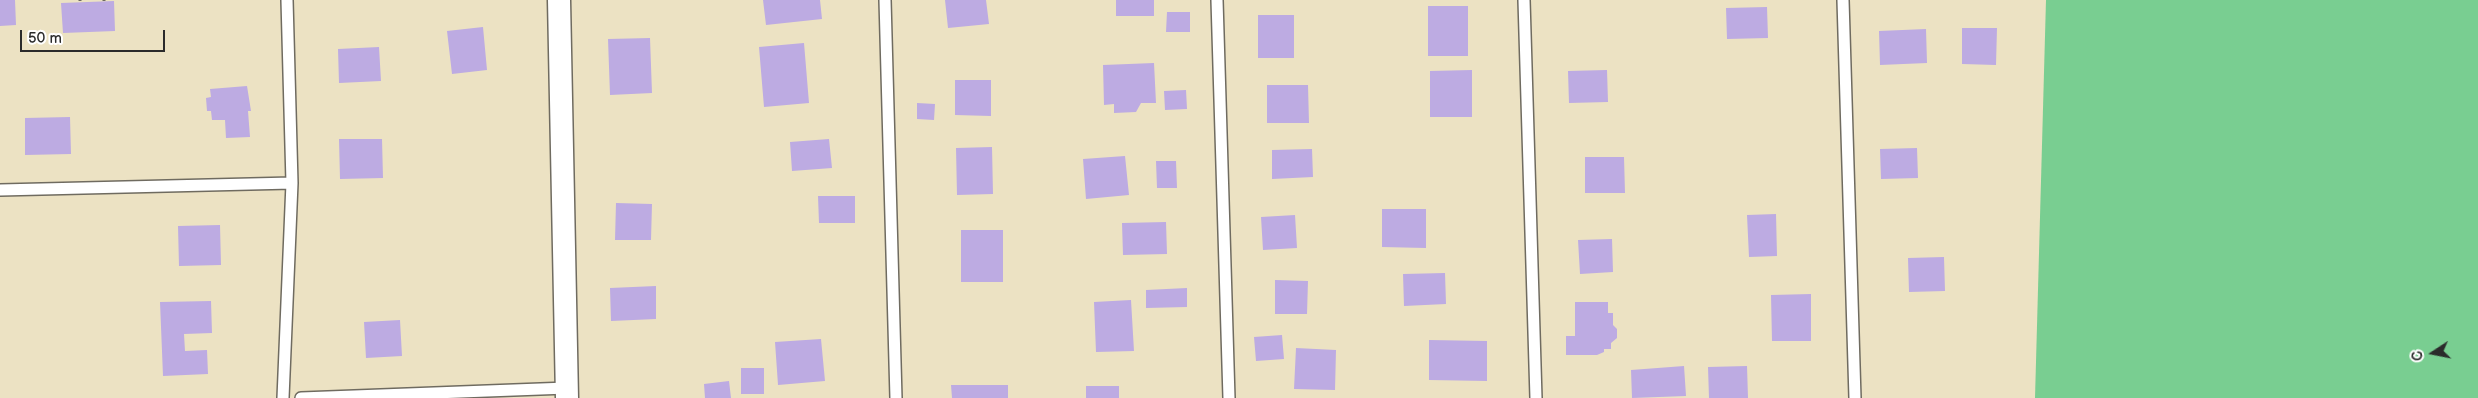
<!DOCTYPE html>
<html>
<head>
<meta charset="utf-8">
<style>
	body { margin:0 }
	#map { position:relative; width:2478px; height:398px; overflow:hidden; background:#ece2c3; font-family:"Balsamiq Sans",sans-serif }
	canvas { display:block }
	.north { position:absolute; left:2408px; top:328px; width:50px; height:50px; -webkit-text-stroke:4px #fff; paint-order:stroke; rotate:259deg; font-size:14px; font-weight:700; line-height:20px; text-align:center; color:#2b2b2b }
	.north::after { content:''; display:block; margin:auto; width:18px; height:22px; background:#2b2b2b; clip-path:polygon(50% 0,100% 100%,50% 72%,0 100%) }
	.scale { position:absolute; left:20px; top:30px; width:145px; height:22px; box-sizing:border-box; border:2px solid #2b2b2b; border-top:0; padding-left:6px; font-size:15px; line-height:18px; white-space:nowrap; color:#2b2b2b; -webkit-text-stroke:4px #fff; paint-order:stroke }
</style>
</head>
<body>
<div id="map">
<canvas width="2478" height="398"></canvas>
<div class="north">С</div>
<div class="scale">50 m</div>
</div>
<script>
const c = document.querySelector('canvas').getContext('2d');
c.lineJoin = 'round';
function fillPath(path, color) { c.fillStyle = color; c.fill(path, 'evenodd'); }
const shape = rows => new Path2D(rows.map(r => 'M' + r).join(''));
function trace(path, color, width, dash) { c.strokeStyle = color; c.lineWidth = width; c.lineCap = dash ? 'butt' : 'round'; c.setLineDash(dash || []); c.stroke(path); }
fillPath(shape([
	[2046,0,2478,0,2478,398,2035,398]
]), '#79ce91');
fillPath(shape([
	[0,0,15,0,16,25,0,26],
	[763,0,820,0,822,19,766,25],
	[945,0,986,0,989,24,948,28],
	[1116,0,1154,0,1154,16,1116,16],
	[114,1,115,31,63,33,61,3],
	[1428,6,1468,6,1468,56,1428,56],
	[1767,7,1768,38,1727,39,1726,8],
	[1167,12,1190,12,1190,32,1166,32],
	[1258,15,1294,15,1294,58,1258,58],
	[483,27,487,70,452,74,447,31],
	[1962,28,1997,28,1996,65,1962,64],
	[1926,29,1927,63,1880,65,1879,31],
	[650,38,652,93,610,95,608,39],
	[804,43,809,103,764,107,759,47],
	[379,47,381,81,339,83,338,49],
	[1154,63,1156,103,1141,103,1136,112,1114,113,1114,104,1104,105,1103,65],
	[1472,70,1472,117,1430,117,1430,71],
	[1607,70,1608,102,1569,103,1568,71],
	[955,80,991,80,991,116,955,115],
	[1267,85,1308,85,1309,123,1267,123],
	[247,86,251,111,248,111,250,137,226,138,225,120,212,120,211,111,207,111,206,98,211,97,210,89],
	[1186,90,1187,109,1165,110,1164,91],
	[917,103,935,104,934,120,917,119],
	[70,117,71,154,25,155,25,118],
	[339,139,382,139,383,178,340,179],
	[829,139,832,168,792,171,790,142],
	[992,147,993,194,957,195,956,148],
	[1917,148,1918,178,1881,179,1880,149],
	[1312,149,1313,177,1272,179,1272,150],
	[1125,156,1129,195,1086,199,1083,159],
	[1585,157,1624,157,1625,193,1585,193],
	[1156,161,1176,161,1177,188,1157,188],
	[818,196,855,196,855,223,819,223],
	[616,203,652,204,651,240,615,240],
	[1382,209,1426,209,1426,248,1382,247],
	[1776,214,1777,256,1749,257,1747,215],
	[1295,215,1297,248,1263,250,1261,217],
	[1166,222,1167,254,1123,255,1122,223],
	[220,225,221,265,179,266,178,226],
	[961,230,1003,230,1003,282,961,282],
	[1612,239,1613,272,1580,274,1578,240],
	[1944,257,1945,291,1909,292,1908,258],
	[1445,273,1446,304,1404,306,1403,274],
	[1275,280,1308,281,1307,314,1275,314],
	[656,286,656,319,611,321,610,288],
	[1187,288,1187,307,1146,308,1146,290],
	[1811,294,1811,341,1772,341,1771,295],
	[1131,300,1134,351,1096,352,1094,302],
	[211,301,212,333,184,334,185,351,207,350,208,374,163,376,160,302],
	[1575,302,1608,302,1608,313,1613,313,1613,325,1617,329,1617,338,1611,343,1611,349,1604,349,1604,352,1597,355,1566,355,1566,336,1575,336],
	[400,320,402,356,366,358,364,322],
	[1282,335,1284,359,1256,361,1254,337],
	[821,339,825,381,778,385,775,342],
	[1429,340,1487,341,1487,381,1429,380],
	[1296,348,1336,350,1335,390,1294,389],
	[1684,366,1686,396,1632,398,1631,370],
	[1747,366,1748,398,1709,398,1708,367],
	[741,368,764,368,764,394,741,394],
	[729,381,731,398,705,398,704,384],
	[951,385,1008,385,1008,398,952,398],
	[1086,386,1119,386,1119,398,1086,398]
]), '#bdabe2');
const lane = shape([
	[885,0,896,398],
	[1217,0,1229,398],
	[1524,0,1536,398],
	[1843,0,1855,398],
	[0,190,292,183],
	[283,398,292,183,287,0],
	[301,398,567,388]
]);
const street = shape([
	[559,0,567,398]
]);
trace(lane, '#6f6b60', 14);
trace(street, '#6f6b60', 25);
trace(shape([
	[80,0,80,1],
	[104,0,104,1]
]), '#6f6b60', 3, [4, 4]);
trace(lane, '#fff', 11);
trace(street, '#fff', 22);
</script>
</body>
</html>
